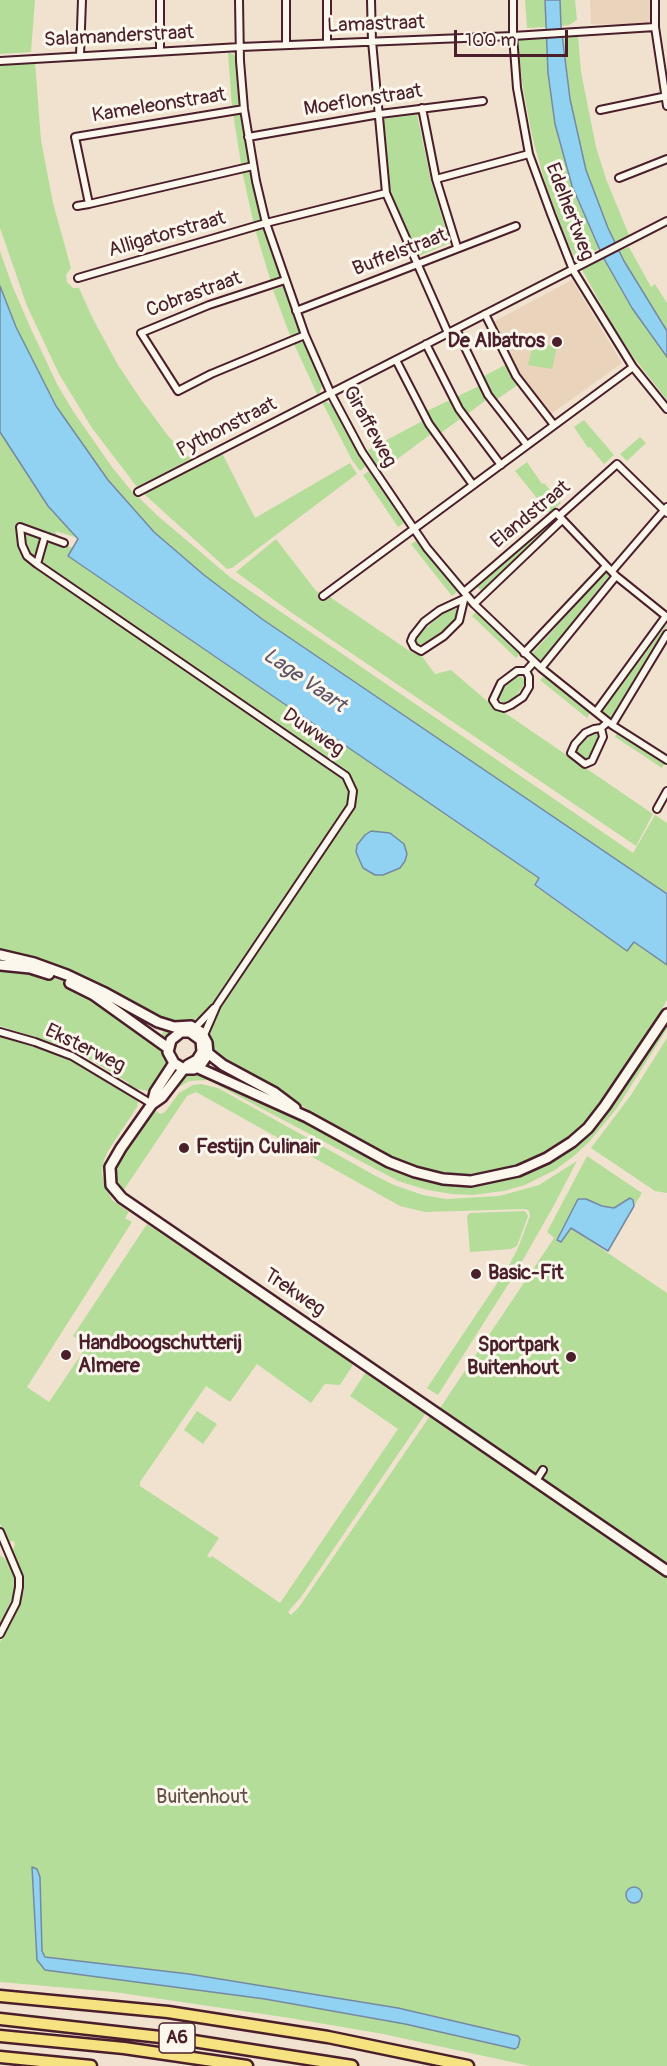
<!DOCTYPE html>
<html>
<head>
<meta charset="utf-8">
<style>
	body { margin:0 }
	#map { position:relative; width:667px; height:2066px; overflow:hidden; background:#f1e2cf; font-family:Pangolin,sans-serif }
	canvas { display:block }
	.scale { position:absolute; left:454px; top:30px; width:114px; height:27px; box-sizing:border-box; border:3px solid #4a1f2b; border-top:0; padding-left:8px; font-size:18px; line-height:21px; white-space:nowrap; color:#4a1f2b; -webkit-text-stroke:4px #fbf7ec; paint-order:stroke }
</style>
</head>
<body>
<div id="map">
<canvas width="667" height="2066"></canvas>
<div class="scale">100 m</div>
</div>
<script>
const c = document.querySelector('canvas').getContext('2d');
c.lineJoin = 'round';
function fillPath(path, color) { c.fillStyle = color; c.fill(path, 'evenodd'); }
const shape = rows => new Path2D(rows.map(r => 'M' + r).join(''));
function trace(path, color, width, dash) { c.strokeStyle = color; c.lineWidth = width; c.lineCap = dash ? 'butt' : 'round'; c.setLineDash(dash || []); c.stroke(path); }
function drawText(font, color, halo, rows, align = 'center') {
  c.font = font + ' Pangolin,sans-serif'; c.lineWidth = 6; c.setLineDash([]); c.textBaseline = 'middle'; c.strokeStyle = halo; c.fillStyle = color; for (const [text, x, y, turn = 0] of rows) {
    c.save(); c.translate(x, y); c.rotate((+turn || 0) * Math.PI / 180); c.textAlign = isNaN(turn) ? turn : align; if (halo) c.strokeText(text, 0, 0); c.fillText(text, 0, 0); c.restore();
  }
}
fillPath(shape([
	[590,0,652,0,653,25,591,24],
	[572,280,622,363,551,414,519,372,493,322]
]), '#ead3bb');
fillPath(shape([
	[0,0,35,0,31,52,0,54],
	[525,0,545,0,547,27,527,28],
	[560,0,575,0,577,20,569,25,561,26],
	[563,36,578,36,581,72,596,147,606,179,629,235,615,243,608,228,586,170,570,99],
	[547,37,548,73,558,138,575,194,599,249,576,260,566,239,546,186,532,136,523,88,517,40],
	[228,52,233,54,237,59,241,106,232,107],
	[35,62,41,140,53,203,71,268,66,275,67,282,73,288,79,288,93,319,118,365,140,398,169,437,191,459,137,487,92,428,59,374,27,306,0,228,0,64],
	[241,112,250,162,241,164,233,113],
	[417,114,431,181,450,243,419,256,389,191,384,119],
	[251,169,263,222,254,225,242,171],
	[264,227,281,279,271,282,255,229],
	[629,247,651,287,655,284,667,303,667,331,634,280,619,251],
	[0,251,12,285,31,329,57,384,73,411,112,467,129,488,158,516,230,577,633,853,655,815,667,823,667,894,262,619,204,575,154,532,108,480,73,432,46,389,16,327,0,286],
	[603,257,632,308,667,357,667,400,634,358,613,326,581,268],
	[284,286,301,334,291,338,273,290],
	[304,340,323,384,318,396,294,344],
	[534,341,557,347,552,369,528,365],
	[507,364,519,384,496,400,492,396,438,435,435,431,380,472,368,450,428,418,425,412,485,383,482,377],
	[322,402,327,402,333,406,366,466,360,471,352,460],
	[584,420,614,455,604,464,590,447,588,448,574,427],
	[0,432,41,496,75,537,55,531,62,544,73,548,69,556,134,602,540,878,535,886,627,951,634,942,667,965,667,1000,640,1048,592,1115,573,1134,549,1151,517,1167,486,1173,465,1174,437,1172,400,1162,369,1147,220,1055,213,1049,209,1037,210,1027,199,1020,178,1023,163,1048,167,1059,166,1070,148,1091,138,1089,133,1097,138,1102,137,1107,108,1151,104,1160,102,1173,104,1184,112,1200,129,1212,125,1218,132,1222,27,1387,49,1402,87,1346,73,1336,147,1224,348,1359,353,1365,340,1385,325,1384,311,1403,257,1364,230,1402,206,1386,140,1482,140,1486,219,1538,207,1556,210,1558,212,1556,280,1603,398,1429,350,1396,366,1372,426,1413,301,1597,288,1612,291,1615,299,1607,430,1416,665,1576,667,1575,667,2066,530,2066,383,2034,290,2018,114,1992,0,1982,0,1642,15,1614,24,1590,23,1578,12,1552,15,1544,14,1541,8,1542,0,1524,0,1036,61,1055,84,1066,124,1091,129,1083,72,1049,0,1026,0,971,27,971,60,980,157,1041,170,1022,127,1000,40,961,0,950],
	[640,437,646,443,627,461,620,454],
	[222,453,255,518,350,463,357,474,232,568,227,569,144,494],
	[527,462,542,484,544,483,561,503,549,513,515,471],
	[369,471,404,523,398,527,363,475],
	[554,519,556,522,482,592,476,585],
	[276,539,316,591,330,597,411,652,421,655,435,674,451,670,486,700,653,814,636,846,292,613,236,572],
	[416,541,458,591,452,596,411,544],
	[605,572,609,576,541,663,531,655],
	[455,608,458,613,455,620,428,644,422,646,417,644,416,638,427,627,444,613],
	[477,611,519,654,516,658,472,616],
	[666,625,667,626,612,719,602,712],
	[519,675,525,680,524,685,510,703,503,703,498,698,499,693,510,681],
	[544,676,590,713,587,718,540,680],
	[593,732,600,737,590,760,587,761,577,755,576,750],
	[617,732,665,763,662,768,615,737],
	[667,1022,667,1029,617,1108,589,1142,574,1156,555,1170,525,1185,504,1191,472,1195,452,1194,427,1190,398,1181,208,1080,189,1081,176,1089,163,1105,160,1106,181,1077,193,1072,204,1073,340,1140,403,1174,438,1183,457,1185,495,1180,534,1169,559,1155,627,1082],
	[667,1038,667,1193,655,1191,591,1148,631,1095],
	[201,1084,218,1088,374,1175,394,1185,423,1195,446,1199,499,1196,539,1185,577,1161,553,1207,516,1272,438,1395,427,1388,508,1267,518,1248,530,1216,529,1211,526,1209,425,1212,400,1206,196,1092,187,1096,123,1191,117,1180,117,1165,129,1142,156,1111,160,1114,165,1112,179,1093,193,1085],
	[587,1156,642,1193,634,1206,634,1203,630,1198,614,1208,602,1206,586,1199,571,1228,667,1293,667,1563,440,1408,554,1238,547,1232],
	[525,1211,528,1216,517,1246,511,1249,470,1252,467,1216,470,1213],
	[197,1411,217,1424,203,1444,184,1430],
	[0,1555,10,1563,14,1575,15,1591,0,1627]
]), '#b4dd9a');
const water = shape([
	[545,0,560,0,561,26,570,99,586,170,608,228,624,261,667,331,667,357,632,308,603,257,572,186,555,124,548,73,545,0],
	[0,286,16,327,56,406,108,480,154,532,204,575,262,619,667,894,667,965,634,942,627,951,535,885,539,878,68,556,78,539,48,506,0,432,0,286],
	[371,831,390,833,404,844,407,854,405,861,400,868,383,875,375,875,363,868,356,852,357,845,365,835,371,831],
	[630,1198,633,1200,634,1206,608,1251,571,1228,561,1242,557,1240,578,1199,586,1199,602,1206,614,1208,630,1198],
	[32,1867,37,1869,40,1877,42,1951,45,1957,189,1974,398,2008,518,2036,520,2039,518,2047,515,2049,405,2024,265,1999,45,1970,37,1960,32,1867],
	'626 1895a8 8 0 1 1 16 0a8 8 0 1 1-16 0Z'
]);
fillPath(water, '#91d1f2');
trace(water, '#758aa2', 1.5);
const street = shape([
	[239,0,240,61,244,109,256,181,266,223,305,335,331,394,362,452,427,548,474,604,541,668,612,725,667,760],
	[286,0,286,45],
	[327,0,327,43],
	[371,0,372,41,386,193,448,333],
	[513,0,513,36,517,88,529,154,551,214,573,270,633,367,667,409],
	[655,0,655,27,667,106],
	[160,51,160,0],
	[80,55,82,0],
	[0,61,240,47,513,36,655,27],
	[422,108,436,179,457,247],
	[244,109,75,137,89,204,253,166],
	[600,110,667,96],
	[248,137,380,114,483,101],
	[619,178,667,159],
	[436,179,529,154],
	[77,206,89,204],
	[78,278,266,223,386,193],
	[285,280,209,305,141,333,178,391,211,374,305,335],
	[296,311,516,226],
	[485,314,516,376,554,425],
	[456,329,488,395,527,445],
	[426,344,459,409,501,465],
	[396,360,429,424,473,485],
	[138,492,667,221],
	[559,516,616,576,667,617],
	[64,543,20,527,22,545,27,556,37,564,346,776,353,791,351,806,217,1005,204,1035],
	[37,564,45,536],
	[612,571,667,507],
	[464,592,556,513,559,516,617,464,667,513],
	[323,596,633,367],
	[464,600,459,621,444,636,421,651,414,647,411,641,413,636,424,622,440,610,468,597],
	[474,604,562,520],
	[524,653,606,566],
	[541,668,616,576],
	[526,671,529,677,529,687,523,697,511,705,504,708,497,706,493,700,501,683,517,671,526,671,534,662],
	[596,712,666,616],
	[612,725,667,634],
	[601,728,603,737,592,761,585,764,571,753,575,744,585,733,594,729,601,728,608,722],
	[657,809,667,791],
	[195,1028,214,1008],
	[0,1032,35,1042,72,1056,152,1104],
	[536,1481,543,1470],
	[0,1532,19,1577,19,1587,16,1603,0,1634]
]);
const secondary = shape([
	[0,955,34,963,67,975,103,992,158,1022,174,1027,191,1026,201,1032,207,1043,208,1054,202,1063,194,1069,184,1069,174,1063,168,1052,171,1040,181,1032,190,1032,201,1040,202,1052,197,1060,188,1065,182,1071,162,1097,152,1104],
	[0,965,30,968,49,974],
	[70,983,94,995,168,1048],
	[204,1050,223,1065,275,1093,295,1108],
	[174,1063,155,1092,152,1104,121,1148,110,1167,111,1185,122,1198,667,1571],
	[196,1067,307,1117,389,1162,415,1172,443,1179,471,1181,518,1171,547,1158,572,1142,588,1128,605,1106,667,1014]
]);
const highway = shape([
	[0,1996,168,2012,328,2037,468,2066],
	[0,2019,187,2040,352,2066],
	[0,2036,124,2048,247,2066],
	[0,2057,91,2066]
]);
trace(street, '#4a1f2b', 10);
trace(secondary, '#4a1f2b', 14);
trace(highway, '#4a1f2b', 15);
trace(street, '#fbf7ec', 6);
trace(secondary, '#fbf7ec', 9);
trace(highway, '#f7e281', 10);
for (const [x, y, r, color] of [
	[557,342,6,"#4a1f2b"],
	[184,1148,6,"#4a1f2b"],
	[476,1274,6,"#4a1f2b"],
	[66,1355,6,"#4a1f2b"],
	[571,1357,6,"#4a1f2b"]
]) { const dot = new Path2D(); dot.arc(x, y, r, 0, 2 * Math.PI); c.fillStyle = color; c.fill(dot); trace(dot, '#fbf7ec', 2); }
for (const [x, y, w] of [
	[177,2038,36]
]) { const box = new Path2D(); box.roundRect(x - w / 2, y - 15, w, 30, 4.5); c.fillStyle = '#fbf7ec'; c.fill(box); trace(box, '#4a1f2b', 1.5); }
drawText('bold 18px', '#4a1f2b', null, [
	["A6",177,2038]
]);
drawText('20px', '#4a1f2b', '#fbf7ec', [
	["Lamastraat",376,25,-2],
	["Salamanderstraat",119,37,-3],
	["Moeflonstraat",363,101,-9],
	["Kameleonstraat",159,106,-9],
	["Edelhertweg",569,212,69],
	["Alligatorstraat",167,235,-16],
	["Buffelstraat",400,253,-21],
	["Cobrastraat",194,295,-20],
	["Giraffeweg",369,427,61],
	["Pythonstraat",227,428,-27],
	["Elandstraat",531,515,-39],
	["Duwweg",313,733,34],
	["Eksterweg",85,1049,26],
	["Trekweg",294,1293,34]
]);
drawText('bold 20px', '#4a1f2b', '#fbf7ec', [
	["De Albatros",545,342,"right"],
	["Festijn Culinair",196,1148],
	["Basic-Fit",488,1274],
	["Handboogschutterij",78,1344],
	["Almere",78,1367],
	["Sportpark",559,1346,"right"],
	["Buitenhout",559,1369,"right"]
], 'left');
drawText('20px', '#644e47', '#fbf7ec', [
	["Buitenhout",202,1798]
]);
drawText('italic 21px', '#5f5467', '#fbf7ec', [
	["Lage Vaart",304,681,35]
]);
</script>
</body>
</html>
